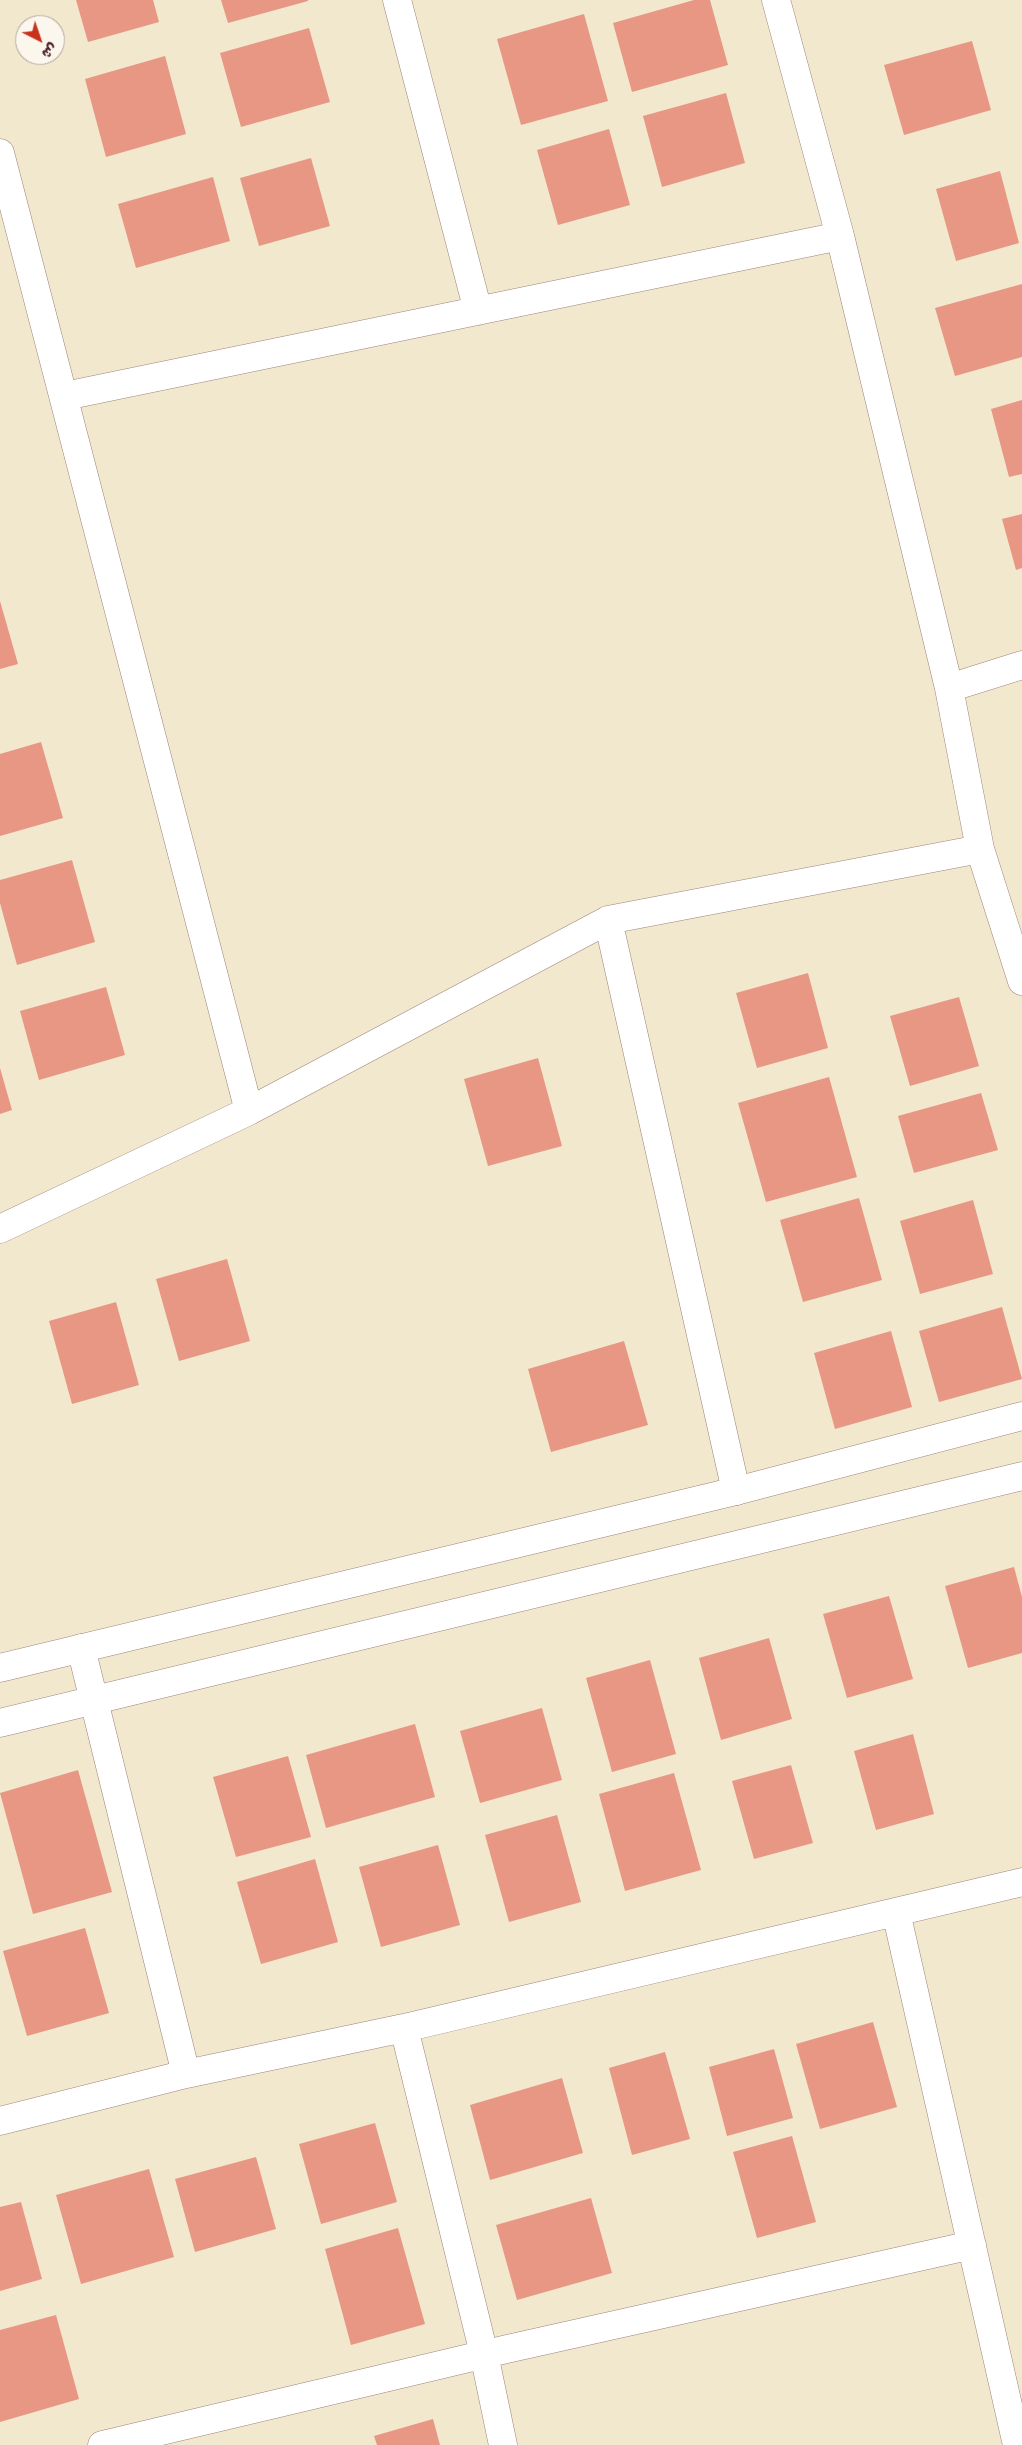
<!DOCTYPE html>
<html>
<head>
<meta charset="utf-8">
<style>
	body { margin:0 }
	#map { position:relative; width:1022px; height:2445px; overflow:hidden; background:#f2e8ce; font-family:"Balsamiq Sans","Playpen Sans Arabic",sans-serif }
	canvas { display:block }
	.north { position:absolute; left:15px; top:15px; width:50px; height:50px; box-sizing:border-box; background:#fbf7ec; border:1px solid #b4a19f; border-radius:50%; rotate:139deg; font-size:14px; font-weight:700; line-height:20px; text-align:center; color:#4a1f2b }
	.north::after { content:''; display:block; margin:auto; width:18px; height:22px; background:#c8321e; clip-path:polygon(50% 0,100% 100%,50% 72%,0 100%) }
</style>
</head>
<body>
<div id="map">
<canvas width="1022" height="2445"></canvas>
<div class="north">ش</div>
</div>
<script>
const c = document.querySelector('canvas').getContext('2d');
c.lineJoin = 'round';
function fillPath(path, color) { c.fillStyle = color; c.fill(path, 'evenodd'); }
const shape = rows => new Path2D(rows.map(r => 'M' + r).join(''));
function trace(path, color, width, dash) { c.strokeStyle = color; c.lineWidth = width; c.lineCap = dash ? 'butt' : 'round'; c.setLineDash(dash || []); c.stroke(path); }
fillPath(shape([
	[76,0,153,0,159,22,88,42],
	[221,0,308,0,308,1,228,23],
	[694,0,710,0,728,65,632,92,613,23],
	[584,14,608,101,521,125,497,39],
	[309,28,330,102,241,127,220,53],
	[972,41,991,110,904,135,884,65],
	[165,56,186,134,106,157,85,79],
	[726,93,745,163,662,187,643,116],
	[609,129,630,205,558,225,537,150],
	[311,158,330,226,259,246,240,178],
	[1000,171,1019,243,956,261,936,189],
	[213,177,230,241,136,268,118,204],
	[1022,284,1022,357,955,376,935,308],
	[1022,400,1022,474,1009,477,991,409],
	[1022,514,1022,568,1016,570,1002,519],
	[0,601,18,664,0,669],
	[41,742,63,818,0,836,0,754],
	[72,860,95,942,17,965,0,903,0,880],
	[808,973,828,1048,757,1068,736,993],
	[106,987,125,1055,39,1080,20,1011],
	[959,997,979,1066,910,1086,890,1016],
	[538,1058,562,1146,488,1166,464,1079],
	[0,1068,12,1110,0,1114],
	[829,1077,857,1177,766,1202,738,1103],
	[981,1093,998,1150,914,1173,898,1116],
	[859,1198,882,1280,803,1302,780,1220],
	[973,1200,993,1274,920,1294,900,1221],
	[227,1259,250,1341,179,1361,156,1279],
	[116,1302,139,1385,72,1404,49,1321],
	[1002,1307,1022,1379,939,1402,919,1331],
	[891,1331,912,1407,835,1429,814,1353],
	[624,1341,648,1425,551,1452,528,1369],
	[1014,1567,1022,1597,1022,1653,968,1668,945,1586],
	[889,1596,913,1679,847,1698,823,1614],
	[769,1638,792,1719,721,1740,699,1658],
	[650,1660,676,1754,612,1772,586,1678],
	[542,1708,562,1780,480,1803,460,1731],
	[415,1724,435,1797,326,1828,306,1755],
	[913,1734,934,1814,876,1830,854,1751],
	[288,1756,311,1837,236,1857,213,1777],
	[791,1765,813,1843,754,1859,732,1781],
	[78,1770,112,1892,33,1914,0,1793],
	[674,1773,701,1870,625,1891,599,1794],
	[557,1815,581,1902,509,1922,485,1835],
	[438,1845,460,1925,381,1947,359,1867],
	[315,1859,338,1942,261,1964,237,1882],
	[85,1928,109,2013,27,2036,3,1951],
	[873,2022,897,2107,820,2129,796,2044],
	[774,2049,793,2118,727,2136,709,2067],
	[665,2052,690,2139,632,2155,609,2068],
	[562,2078,583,2153,490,2180,470,2105],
	[375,2123,397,2202,321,2224,299,2144],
	[792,2136,816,2222,757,2238,733,2152],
	[256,2157,276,2229,195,2252,175,2179],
	[149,2169,174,2257,81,2284,56,2195],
	[591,2198,612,2273,517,2300,496,2225],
	[21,2202,42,2279,0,2291,0,2207],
	[398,2228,425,2324,351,2345,325,2249],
	[56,2315,79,2399,0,2422,0,2330],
	[433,2419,440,2445,377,2445,374,2436]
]), '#e79783');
const minor = shape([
	[397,0,478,311],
	[776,0,840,236,949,688,980,849,1022,981],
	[0,153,249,1111],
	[65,396,840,236],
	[949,688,1022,665],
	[608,920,736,1491],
	[0,1229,249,1111,608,920,980,849],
	[81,1648,186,2074],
	[896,1912,1017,2445],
	[404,2028,484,2354,503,2445],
	[0,2121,186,2074,404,2028,1022,1882],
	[102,2445,507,2349,972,2245]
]);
const tertiary = shape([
	[0,1668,736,1491,1022,1416],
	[0,1723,1022,1476]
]);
trace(minor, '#9e847c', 29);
trace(tertiary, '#9e847c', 29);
trace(minor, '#fff', 28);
trace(tertiary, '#fff', 28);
</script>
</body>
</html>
